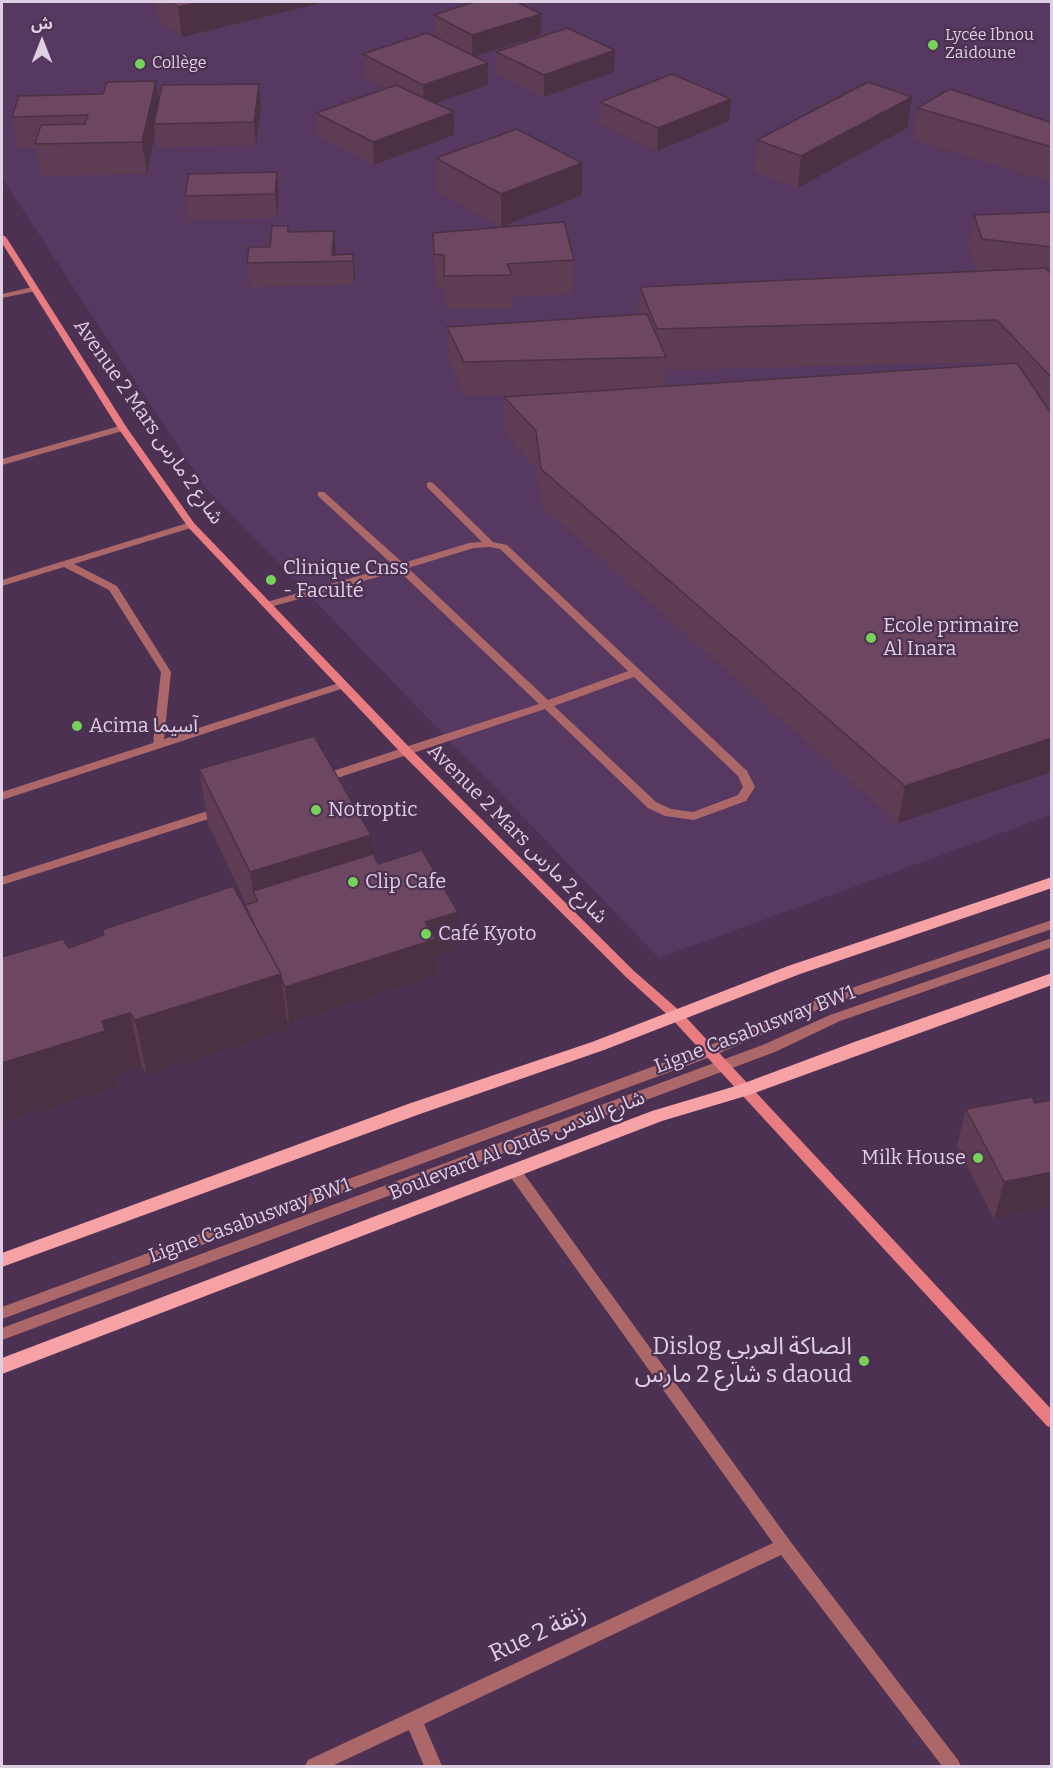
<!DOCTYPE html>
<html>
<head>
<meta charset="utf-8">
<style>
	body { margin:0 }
	#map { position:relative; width:1053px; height:1768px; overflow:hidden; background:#4c3153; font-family:Bitter,"Noto Sans Arabic",serif }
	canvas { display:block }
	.frame { position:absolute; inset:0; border:3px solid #dfcfe4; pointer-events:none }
	.north { position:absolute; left:12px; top:12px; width:60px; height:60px; -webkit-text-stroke:4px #4c3153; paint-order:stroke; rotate:0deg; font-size:16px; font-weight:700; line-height:24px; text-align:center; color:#dfcfe4 }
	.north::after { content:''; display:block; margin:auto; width:21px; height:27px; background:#dfcfe4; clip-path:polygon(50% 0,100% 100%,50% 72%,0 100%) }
</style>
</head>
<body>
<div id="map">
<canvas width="1053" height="1768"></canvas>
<div class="frame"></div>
<div class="north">ش</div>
</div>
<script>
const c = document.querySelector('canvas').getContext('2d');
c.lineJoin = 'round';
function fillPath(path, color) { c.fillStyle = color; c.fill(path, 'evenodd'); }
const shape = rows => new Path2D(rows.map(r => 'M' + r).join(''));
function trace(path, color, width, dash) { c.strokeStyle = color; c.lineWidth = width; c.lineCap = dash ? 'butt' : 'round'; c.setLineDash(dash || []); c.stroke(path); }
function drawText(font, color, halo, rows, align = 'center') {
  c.font = font + ' Bitter,"Noto Sans Arabic",serif'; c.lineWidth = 4.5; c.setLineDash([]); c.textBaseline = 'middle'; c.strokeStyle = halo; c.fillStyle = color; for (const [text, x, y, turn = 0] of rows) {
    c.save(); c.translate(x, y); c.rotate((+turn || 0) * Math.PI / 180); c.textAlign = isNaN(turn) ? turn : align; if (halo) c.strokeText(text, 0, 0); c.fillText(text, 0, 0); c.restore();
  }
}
fillPath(shape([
	[2,2,1051,2,1051,815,659,958,204,486,2,178]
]), '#573860');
fillPath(shape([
	[430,482,433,483,493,542,507,545,747,771,755,787,746,801,694,820,665,816,648,808,545,709,410,754,402,754,400,751,402,748,539,704,399,571,267,608,262,605,263,603,394,566,318,496,318,492,324,492,403,563,469,543,482,542,427,487,427,483,430,482],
	[490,547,500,549,628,671,548,700,408,568,474,548,490,547],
	[634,677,738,776,743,787,738,795,693,812,671,809,656,802,554,706,634,677],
	[191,522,196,525,194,527,74,564,117,586,171,672,164,739,339,683,347,683,348,685,347,687,2,800,2,792,153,743,161,672,109,590,64,567,2,586,2,580,191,522],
	[1052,920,1052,929,826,1006,713,1056,2,1319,2,1307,703,1048,816,1000,1052,920],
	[1052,938,1052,947,840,1021,775,1052,2,1340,2,1328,765,1044,830,1015,1052,938]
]), '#ac6769');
fillPath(shape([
	[33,287,37,289,36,291,2,298,2,294,33,287],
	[123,425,126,426,126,430,2,465,2,459,123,425],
	[406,747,410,748,412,751,410,754,322,783,316,779,318,776,406,747],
	[220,807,226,811,224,814,2,885,2,877,220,807],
	[514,1165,519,1167,790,1541,958,1760,961,1766,942,1766,781,1555,424,1724,442,1766,424,1766,409,1730,332,1766,305,1766,308,1760,773,1543,509,1175,507,1171,509,1167,514,1165]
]), '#ac6769');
fillPath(shape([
	[2,235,6,237,127,428,194,523,410,748,634,971,681,1012,1052,1410,1052,1428,1047,1426,671,1018,626,977,402,754,188,527,118,428,2,243,2,235]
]), '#e97c80');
fillPath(shape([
	[1052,877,1052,888,800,974,604,1050,420,1114,2,1267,2,1253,408,1104,592,1042,788,966,1052,877],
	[1052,973,1052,985,749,1095,662,1121,2,1374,2,1358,652,1111,739,1085,857,1041,1052,973]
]), '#f7a2a4');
fillPath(shape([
	[156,2,325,2,182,37,158,19],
	[434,15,541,35,475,56,488,85,434,103,454,135,374,165,318,136,316,113,387,88,364,76,363,54,435,37],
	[496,52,614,72,544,97,496,74],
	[156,81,159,102,261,106,256,145,157,147,155,134,147,174,41,176,36,148,18,148,12,117],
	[912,97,907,128,798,188,754,172,757,140],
	[600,102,729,121,657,151,599,124],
	[917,108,1052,123,1052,182,913,140],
	[436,158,582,195,501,227,437,191],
	[277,172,279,195,277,218,188,220,185,196],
	[1052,212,1052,772,898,823,541,505,536,467,504,432,504,397,542,394,465,396,449,361,447,327,638,314,640,287,976,271,968,248,974,215],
	[989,362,991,365,665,386,666,370],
	[289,232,336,255,353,254,354,285,250,287,247,263],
	[433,233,574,260,573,294,512,297,513,309,446,309,445,289,435,287],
	[199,769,373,854,378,864,459,949,436,956,437,976,289,1024,287,1018,288,1030,147,1075,142,1068,116,1076,118,1087,2,1123,2,957,69,948,103,936,102,930,245,909,245,905,246,904,208,824],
	[1052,1100,1052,1206,994,1219,957,1146,966,1109,1035,1103]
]), '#5e3c53');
fillPath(shape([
	[200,2,325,2,182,37,178,7],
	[541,14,541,35,472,57,472,35],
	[615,50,614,72,544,97,544,75],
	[488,63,488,85,424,107,423,85],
	[156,81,160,112,154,124,155,134,147,174,142,142],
	[259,84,261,106,256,145,254,122],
	[912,97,907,128,798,188,801,156],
	[731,99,729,121,657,151,658,128],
	[454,112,454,135,374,165,373,142],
	[582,163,582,195,501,227,501,194],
	[277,172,279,195,277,218,275,194],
	[334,231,336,255,332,255],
	[353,254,355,278,354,285,353,261],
	[1052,738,1052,772,898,823,905,786],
	[371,835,376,891,258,901,253,891,250,872],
	[458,912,459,949,436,956,437,976,289,1024,285,987,425,922],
	[281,974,288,1030,147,1075,135,1020],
	[130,1013,142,1068,116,1076,118,1087,2,1123,2,1063,102,1021],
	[1052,1172,1052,1206,994,1219,1004,1182]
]), '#4c3144');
const building = shape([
	[171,2,200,2,178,7,171,2],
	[474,2,517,2,541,14,472,35,434,15,474,2],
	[567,28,615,50,544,75,496,52,567,28],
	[427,33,488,63,423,85,363,54,427,33],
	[672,74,731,99,658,128,600,102,672,74],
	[156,81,142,142,35,144,41,125,85,124,88,115,12,117,19,96,103,94,107,82,156,81],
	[868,82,912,97,801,156,757,140,868,82],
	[259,84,254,122,154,124,162,85,259,84],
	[396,85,454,112,373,142,316,113,396,85],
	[950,89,1052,123,1052,147,917,108,950,89],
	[517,129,582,163,501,194,436,158,517,129],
	[277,172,275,194,185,196,189,174,277,172],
	[1052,212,1052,247,982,239,974,215,1052,212],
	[564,222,574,260,507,264,512,275,444,276,444,255,434,254,433,233,564,222],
	[272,226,288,226,288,232,334,231,332,255,353,254,353,261,247,263,249,247,270,247,272,226],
	[1046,268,1052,275,1052,378,997,320,657,329,640,287,1046,268],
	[647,314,666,357,464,362,447,327,647,314],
	[1017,363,1052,415,1052,738,905,786,541,469,536,431,504,397,1017,363],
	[314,736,371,835,250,872,199,769,314,736],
	[422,850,458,912,425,922,436,939,285,987,282,981,281,974,259,934,245,905,258,901,253,891,373,854,378,864,422,850],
	[233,886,281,974,135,1020,130,1013,102,1021,105,1031,2,1063,2,957,63,939,69,948,104,935,102,930,233,886],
	[1032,1097,1035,1103,1052,1100,1052,1172,1004,1182,966,1109,1032,1097]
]);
fillPath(building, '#6d4661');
trace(building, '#4c3144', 1.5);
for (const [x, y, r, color] of [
	[933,45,6,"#77d259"],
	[140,64,6,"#77d259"],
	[271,580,6,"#77d259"],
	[871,638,6,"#77d259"],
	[77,726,6,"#77d259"],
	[316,810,6,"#77d259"],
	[353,882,6,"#77d259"],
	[426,934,6,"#77d259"],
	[978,1158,6,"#77d259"],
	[864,1361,6,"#77d259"]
]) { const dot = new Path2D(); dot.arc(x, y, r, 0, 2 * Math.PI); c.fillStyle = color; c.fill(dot); trace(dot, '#4c3153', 2); }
drawText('16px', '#dfcfe4', '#4c3153', [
	["Lycée Ibnou",945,36],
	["Zaidoune",945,54],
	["Collège",152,64]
], 'left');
drawText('20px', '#dfcfe4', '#4c3153', [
	["Avenue 2 Mars شارع 2 مارس",148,422,55],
	["Avenue 2 Mars شارع 2 مارس",517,834,45],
	["Ligne Casabusway BW1",755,1030,-21],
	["Boulevard Al Quds شارع القدس",517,1146,-21],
	["Ligne Casabusway BW1",250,1221,-20]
]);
drawText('20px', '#dfcfe4', '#4c3153', [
	["Clinique Cnss",283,568],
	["- Faculté",283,591],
	["Ecole primaire",883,626],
	["Al Inara",883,649],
	["Acima آسيما",89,726],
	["Notroptic",328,810],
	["Clip Cafe",365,882],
	["Café Kyoto",438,934],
	["Milk House",966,1158,"right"]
], 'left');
drawText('24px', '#dfcfe4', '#4c3153', [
	["Dislog الصاكة العربي",852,1347],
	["شارع 2 مارس s daoud",852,1375]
], 'right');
drawText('24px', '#dfcfe4', '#4c3153', [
	["Rue 2 زنقة",538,1634,-25]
]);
</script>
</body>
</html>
